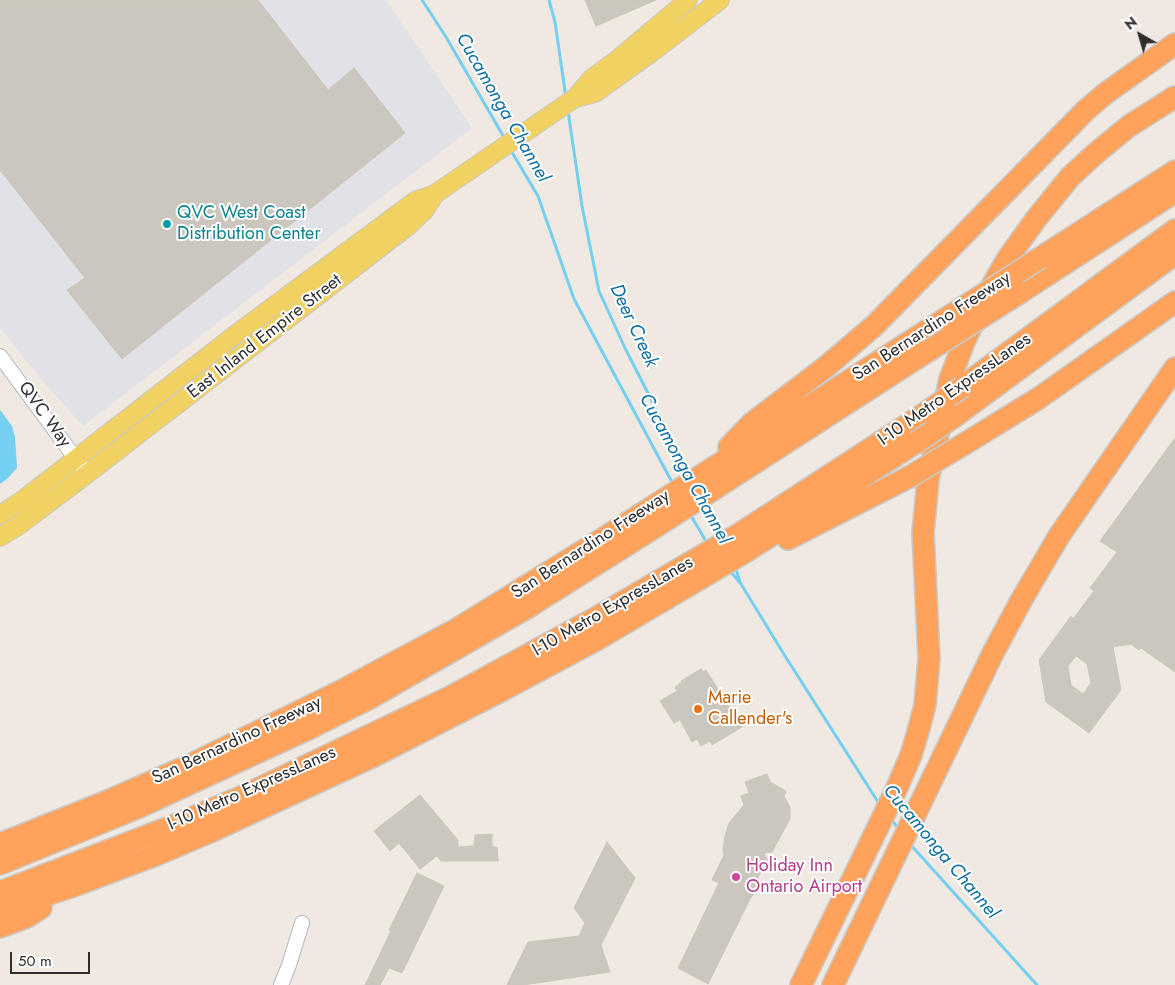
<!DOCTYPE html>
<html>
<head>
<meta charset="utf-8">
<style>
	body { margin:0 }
	#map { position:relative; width:1175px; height:985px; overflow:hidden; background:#efe9e1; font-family:Jost,sans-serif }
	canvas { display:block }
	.north { position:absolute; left:1115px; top:10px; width:50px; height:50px; -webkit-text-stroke:4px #fff; paint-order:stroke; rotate:322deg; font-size:14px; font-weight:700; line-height:20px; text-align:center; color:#2e2e2e }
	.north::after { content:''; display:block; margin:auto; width:18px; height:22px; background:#2e2e2e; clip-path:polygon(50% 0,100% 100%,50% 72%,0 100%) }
	.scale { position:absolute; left:10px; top:952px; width:80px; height:22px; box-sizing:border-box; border:2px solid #2e2e2e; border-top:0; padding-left:6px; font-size:15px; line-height:18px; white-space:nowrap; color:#2e2e2e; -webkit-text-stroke:4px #fff; paint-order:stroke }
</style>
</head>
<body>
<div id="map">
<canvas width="1175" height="985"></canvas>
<div class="north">N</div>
<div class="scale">50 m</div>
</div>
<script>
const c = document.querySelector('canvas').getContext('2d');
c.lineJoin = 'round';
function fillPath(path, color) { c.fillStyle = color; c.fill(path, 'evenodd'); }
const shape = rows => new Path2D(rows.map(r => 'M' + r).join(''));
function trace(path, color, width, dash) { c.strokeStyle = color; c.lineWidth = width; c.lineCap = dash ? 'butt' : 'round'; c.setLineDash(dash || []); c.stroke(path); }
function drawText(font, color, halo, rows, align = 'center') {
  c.font = font + ' Jost,sans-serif'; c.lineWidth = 4; c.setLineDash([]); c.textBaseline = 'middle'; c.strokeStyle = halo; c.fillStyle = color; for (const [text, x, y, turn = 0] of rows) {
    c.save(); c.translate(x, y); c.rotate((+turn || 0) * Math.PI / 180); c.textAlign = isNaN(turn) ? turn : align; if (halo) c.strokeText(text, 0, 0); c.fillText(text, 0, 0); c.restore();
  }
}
fillPath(shape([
	[0,0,386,0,472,128,83,426,41,379,0,328]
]), '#e3e1e8');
fillPath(shape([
	[0,410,12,426,15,437,17,468,7,479,0,484]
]), '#75cff0');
trace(shape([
	[422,0,446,37,505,139],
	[549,0,555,22,566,98],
	[568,111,582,206,599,291,625,348,689,474],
	[510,149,538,196,574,299,673,484],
	[706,503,724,534],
	[690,514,707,543],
	[735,566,740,582],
	[730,571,741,584,785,656,880,805],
	[890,818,899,829],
	[910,844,1037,985]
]), '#75cff0', 3);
const building = shape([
	[0,0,258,0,328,90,354,68,405,133,122,359,67,290,85,278,0,170,0,0],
	[585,0,656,0,596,26,585,0],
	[1175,438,1175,672,1141,648,1139,650,1131,644,1113,647,1121,690,1089,733,1046,702,1039,660,1071,616,1073,619,1094,591,1090,588,1117,552,1100,541,1175,438],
	[1076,656,1087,664,1091,683,1083,694,1071,685,1068,666,1076,656],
	[701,669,703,672,706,670,742,727,712,745,710,741,701,746,697,739,692,742,680,720,674,723,660,701,677,691,675,687,682,682,681,681,701,669],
	[767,774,770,782,786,791,784,796,790,807,790,819,772,852,764,853,768,861,758,877,760,884,756,892,751,897,708,984,678,968,719,883,712,880,724,855,723,850,725,836,729,823,744,805,741,796,749,793,745,782,767,774],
	[420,795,458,840,458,847,474,846,475,835,492,834,492,847,497,847,498,861,441,861,437,856,420,869,399,843,390,851,374,831,420,795],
	[607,842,635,878,601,945,610,972,523,985,507,985,528,942,579,936,585,923,574,908,607,842],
	[417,873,444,886,402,973,389,968,380,985,365,985,391,931,389,930,417,873]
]);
fillPath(building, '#cbc7bf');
trace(building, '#cbc5ba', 1);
const minor = shape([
	[0,356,87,474],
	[281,985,289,965,302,923]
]);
const major = shape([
	[575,98,595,93,655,50,720,0],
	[0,515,24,499,235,335,415,201,435,194,575,98,591,79,618,59,688,0],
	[0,537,18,526,87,474,408,226,424,211,435,194]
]);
const highway = shape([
	[1040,258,1175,171],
	[1021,292,1175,192],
	[962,387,1175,230],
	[955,416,1175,254],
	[961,446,1039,398,1175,302],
	[729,447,752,423,827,366,874,326,1085,111,1106,93,1175,44],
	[788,539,911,476],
	[0,844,103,803,192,764,339,692,457,629,604,538,945,319],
	[0,864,137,808,308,729,370,698,525,609,652,529,928,351],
	[0,892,170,827,241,797,452,696,592,620,739,534,927,412],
	[0,911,79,884,156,855,212,831,376,755,499,692,598,639,747,551,917,442],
	[0,927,27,917,41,908],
	[801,985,896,790,911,755,919,728,925,705,929,659,923,533,928,480,950,379,964,342,985,298,1008,258,1036,219,1070,177,1095,154,1129,126,1175,97],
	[833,985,992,655,1022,599,1059,536,1175,368]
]);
trace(minor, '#b4b7c1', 16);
trace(major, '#c9c9c9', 20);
trace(highway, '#c9c9c9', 24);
trace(minor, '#fff', 14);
trace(major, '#f2d163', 18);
trace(highway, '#ffa35c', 21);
const highwayBridge = shape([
	[945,319,1040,258],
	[928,351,1021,292],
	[927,412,962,387],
	[917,442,955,416],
	[911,476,961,446]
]);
trace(highwayBridge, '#c9c9c9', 24, []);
trace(highwayBridge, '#ffa35c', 21);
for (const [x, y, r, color] of [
	[167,224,5,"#0f9aa8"],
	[698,709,5,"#e8710a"],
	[736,877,5,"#d1479c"]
]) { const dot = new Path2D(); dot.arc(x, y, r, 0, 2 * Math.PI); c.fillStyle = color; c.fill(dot); trace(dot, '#fff', 2); }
drawText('18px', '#0d838f', '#fff', [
	["QVC West Coast",177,214],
	["Distribution Center",177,235]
], 'left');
drawText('18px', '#2e2e2e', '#fff', [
	["San Bernardino Freeway",932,327,-33],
	["East Inland Empire Street",265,337,-38],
	["I-10 Metro ExpressLanes",955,390,-35],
	["QVC Way",44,415,54],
	["San Bernardino Freeway",591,545,-33],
	["I-10 Metro ExpressLanes",613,607,-30],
	["San Bernardino Freeway",237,741,-25],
	["I-10 Metro ExpressLanes",252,789,-24]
]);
drawText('18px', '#c56008', '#fff', [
	["Marie",708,699],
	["Callender's",708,720]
], 'left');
drawText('18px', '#b23c85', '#fff', [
	["Holiday Inn",746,867],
	["Ontario Airport",746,888]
], 'left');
drawText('italic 19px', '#0d6fa3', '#fff', [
	["Cucamonga Channel",502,108,60],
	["Deer Creek",633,326,65],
	["Cucamonga Channel",684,469,61],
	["Cucamonga Channel",940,852,50]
]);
</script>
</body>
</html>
